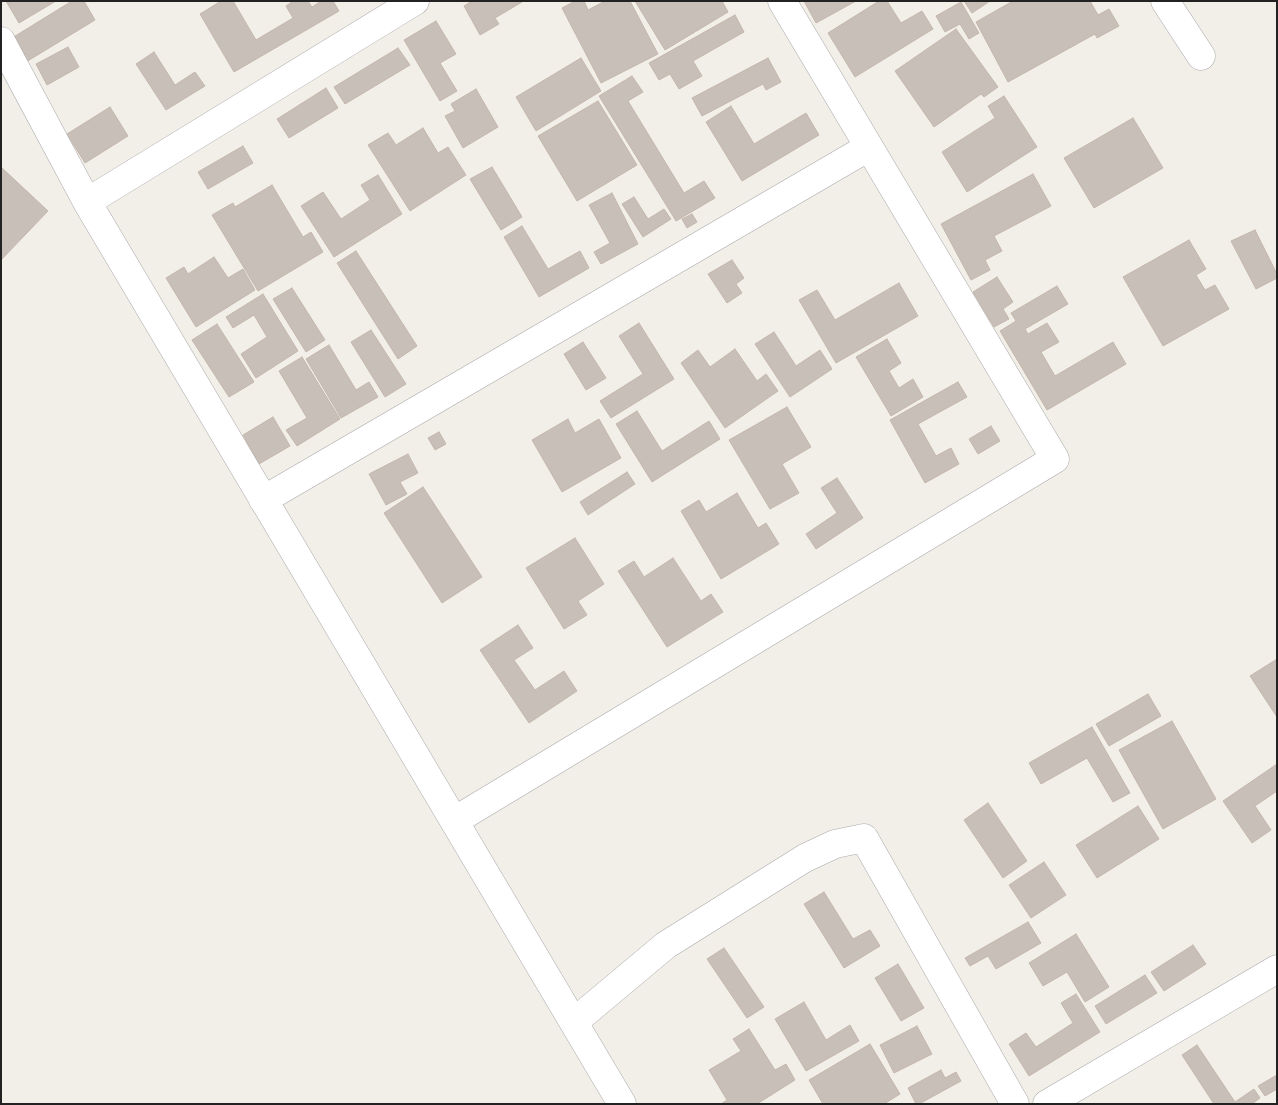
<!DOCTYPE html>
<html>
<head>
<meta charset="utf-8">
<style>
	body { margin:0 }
	#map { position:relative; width:1278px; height:1105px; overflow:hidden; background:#f2efe9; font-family:"Exo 2",sans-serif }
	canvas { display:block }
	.frame { position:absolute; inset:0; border:2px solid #222; pointer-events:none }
</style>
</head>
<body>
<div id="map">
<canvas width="1278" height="1105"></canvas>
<div class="frame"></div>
</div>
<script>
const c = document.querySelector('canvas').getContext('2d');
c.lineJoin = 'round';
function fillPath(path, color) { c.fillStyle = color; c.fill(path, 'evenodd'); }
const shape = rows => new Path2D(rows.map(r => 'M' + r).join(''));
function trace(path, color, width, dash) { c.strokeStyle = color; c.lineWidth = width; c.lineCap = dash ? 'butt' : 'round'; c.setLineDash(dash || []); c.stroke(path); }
const building = shape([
	[6,1,56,1,19,23,6,1],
	[72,1,84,1,95,20,26,62,12,38,72,1],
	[221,1,233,1,256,40,293,18,286,6,293,1,308,1,312,7,321,1,333,1,339,11,234,72,200,14,221,1],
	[472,1,521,1,522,2,495,18,499,24,480,35,464,6,472,1],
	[575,1,584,1,588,10,605,1,630,1,658,54,601,83,562,8,575,1],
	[635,1,722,1,728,12,665,50,635,1],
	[804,1,856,1,816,23,804,1],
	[879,1,887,1,901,23,922,11,933,29,855,77,828,33,879,1],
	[964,1,990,1,972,13,964,1],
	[1013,1,1090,1,1098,15,1109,9,1119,26,1097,38,1095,34,1008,82,976,22,1013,1],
	[961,2,979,33,969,39,960,24,945,32,936,16,961,2],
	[735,15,744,32,693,61,702,76,679,89,670,74,659,80,649,63,735,15],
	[436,21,456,54,440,63,457,91,440,101,404,40,436,21],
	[956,29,998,87,984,97,981,94,934,127,895,71,956,29],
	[68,47,79,67,47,85,36,64,68,47],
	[398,48,410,65,345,104,334,87,398,48],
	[154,52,175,85,195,72,205,86,166,110,136,64,154,52],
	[581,58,601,91,536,131,516,97,581,58],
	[768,58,781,82,766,90,763,84,702,116,692,98,768,58],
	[632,76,643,92,628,101,684,193,704,181,715,198,676,221,599,96,632,76],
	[326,88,338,108,289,138,277,119,326,88],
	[476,89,498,127,463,148,445,116,455,111,451,104,476,89],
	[1004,96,1037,147,967,192,942,152,995,118,988,106,1004,96],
	[598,101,637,165,577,201,538,136,598,101],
	[731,106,754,144,806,113,819,135,742,181,706,122,731,106],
	[110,107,128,136,85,163,67,134,110,107],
	[1133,118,1163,168,1094,208,1064,158,1133,118],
	[423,128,438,153,448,147,466,175,410,211,368,145,388,133,396,145,423,128],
	[243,146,253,163,208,189,198,172,243,146],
	[1,167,48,211,1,260,1,167],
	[492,167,522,217,501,230,470,179,492,167],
	[1033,174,1051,206,994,236,1002,251,985,260,990,270,971,280,941,224,1033,174],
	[378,175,402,214,334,257,301,206,323,192,341,219,370,200,361,185,378,175],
	[272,185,303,237,311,232,323,252,258,291,212,215,233,203,235,207,272,185],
	[612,193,638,244,601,264,594,252,610,243,589,205,612,193],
	[634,197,648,219,664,209,671,219,643,237,622,204,634,197],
	[692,214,697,222,687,228,682,219,692,214],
	[522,226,548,269,580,251,589,268,539,297,504,237,522,226],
	[1255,230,1277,274,1277,278,1256,289,1231,241,1255,230],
	[1189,240,1206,269,1196,275,1205,290,1215,285,1229,309,1163,346,1123,277,1189,240],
	[356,251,417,346,398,359,337,263,356,251],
	[214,257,228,278,243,269,255,290,196,327,166,278,184,267,188,274,214,257],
	[732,260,744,278,736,284,742,293,727,303,708,274,732,260],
	[997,277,1013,302,1003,309,1009,319,994,327,973,292,997,277],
	[899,283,918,316,836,363,799,300,817,290,835,320,899,283],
	[1057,286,1068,304,1025,329,1028,334,1047,323,1059,342,1041,352,1055,376,1113,342,1126,364,1047,410,1000,331,1016,321,1011,313,1057,286],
	[292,288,325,340,306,352,273,299,292,288],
	[263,294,298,351,256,378,241,354,267,337,254,315,233,328,226,317,263,294],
	[639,323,674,379,611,418,600,401,643,374,619,336,639,323],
	[217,324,254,382,229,397,192,340,217,324],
	[371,330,406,384,385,397,351,342,371,330],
	[774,332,796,366,820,350,832,369,790,397,755,344,774,332],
	[887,339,901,363,889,371,899,388,913,379,923,397,891,416,856,357,887,339],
	[583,342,606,378,586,390,564,354,583,342],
	[329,345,356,390,369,382,378,397,341,418,306,359,329,345],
	[735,349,757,381,766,374,778,391,725,428,681,363,698,350,710,367,735,349],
	[302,357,340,419,297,446,286,430,307,418,279,371,302,357],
	[958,382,967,397,918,424,936,456,951,448,959,464,925,483,890,420,958,382],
	[787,407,811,447,782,464,799,493,770,509,729,440,787,407],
	[637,411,662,451,709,421,720,439,652,482,616,424,637,411],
	[273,417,290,446,259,464,243,435,273,417],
	[568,419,575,433,599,419,621,458,562,492,532,440,568,419],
	[991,426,1000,441,978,454,969,439,991,426],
	[439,432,446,444,435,450,428,438,439,432],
	[408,454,418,473,400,482,407,494,386,505,369,474,408,454],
	[627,472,635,484,588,515,580,502,627,472],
	[837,478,863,518,816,549,806,534,837,513,821,488,837,478],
	[423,487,482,577,442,603,384,513,423,487],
	[737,493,758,528,766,523,779,544,721,579,681,511,699,500,706,512,737,493],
	[575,538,604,584,578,601,587,615,564,629,526,568,575,538],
	[673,558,701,601,711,594,723,612,667,647,618,571,634,561,644,577,673,558],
	[518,625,533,648,514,660,535,690,564,671,577,691,529,723,480,650,518,625],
	[1277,659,1277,717,1250,676,1277,659],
	[1148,694,1161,716,1109,746,1096,724,1148,694],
	[1172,721,1216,799,1163,829,1119,750,1172,721],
	[1092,727,1130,793,1113,802,1087,758,1041,784,1029,763,1092,727],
	[1277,764,1277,791,1255,806,1271,830,1252,843,1223,801,1277,764],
	[988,803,1027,861,1003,878,964,820,988,803],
	[1138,806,1159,839,1097,878,1076,845,1138,806],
	[1044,862,1066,895,1031,918,1009,885,1044,862],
	[824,892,853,939,870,930,880,946,844,968,804,904,824,892],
	[1028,922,1041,943,996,969,988,956,970,966,965,958,1028,922],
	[1076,934,1109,987,1085,1002,1067,972,1043,986,1029,963,1076,934],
	[1193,945,1206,964,1164,991,1151,972,1193,945],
	[724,948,764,1007,747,1018,707,959,724,948],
	[898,964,924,1008,901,1021,875,978,898,964],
	[1145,975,1157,993,1106,1024,1095,1006,1145,975],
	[1076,994,1100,1032,1029,1076,1009,1044,1026,1033,1036,1047,1073,1023,1061,1003,1076,994],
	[804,1002,826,1040,850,1025,859,1041,806,1071,775,1019,804,1002],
	[917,1026,932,1054,894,1073,880,1045,917,1026],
	[749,1029,775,1070,786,1064,795,1080,757,1104,721,1104,727,1100,709,1070,741,1051,733,1039,749,1029],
	[870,1044,900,1094,884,1104,823,1104,809,1080,870,1044],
	[1197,1045,1235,1102,1254,1089,1260,1098,1252,1104,1214,1104,1182,1055,1197,1045],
	[941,1070,945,1078,956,1072,961,1081,919,1104,916,1104,908,1088,941,1070],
	[1277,1075,1277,1089,1265,1096,1258,1086,1277,1075]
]);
fillPath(building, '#c7bfb8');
trace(building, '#c4b6ab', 1);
const minor = shape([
	[1165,1,1201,56],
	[1,41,87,202,622,1104],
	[87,202,415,1],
	[263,500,869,147],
	[454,821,1055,459,782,1],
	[574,1022,666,945,805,858,835,844,864,838,1015,1104],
	[1047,1104,1277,969]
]);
trace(minor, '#a9a9a9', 29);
trace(minor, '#fff', 28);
</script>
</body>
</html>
